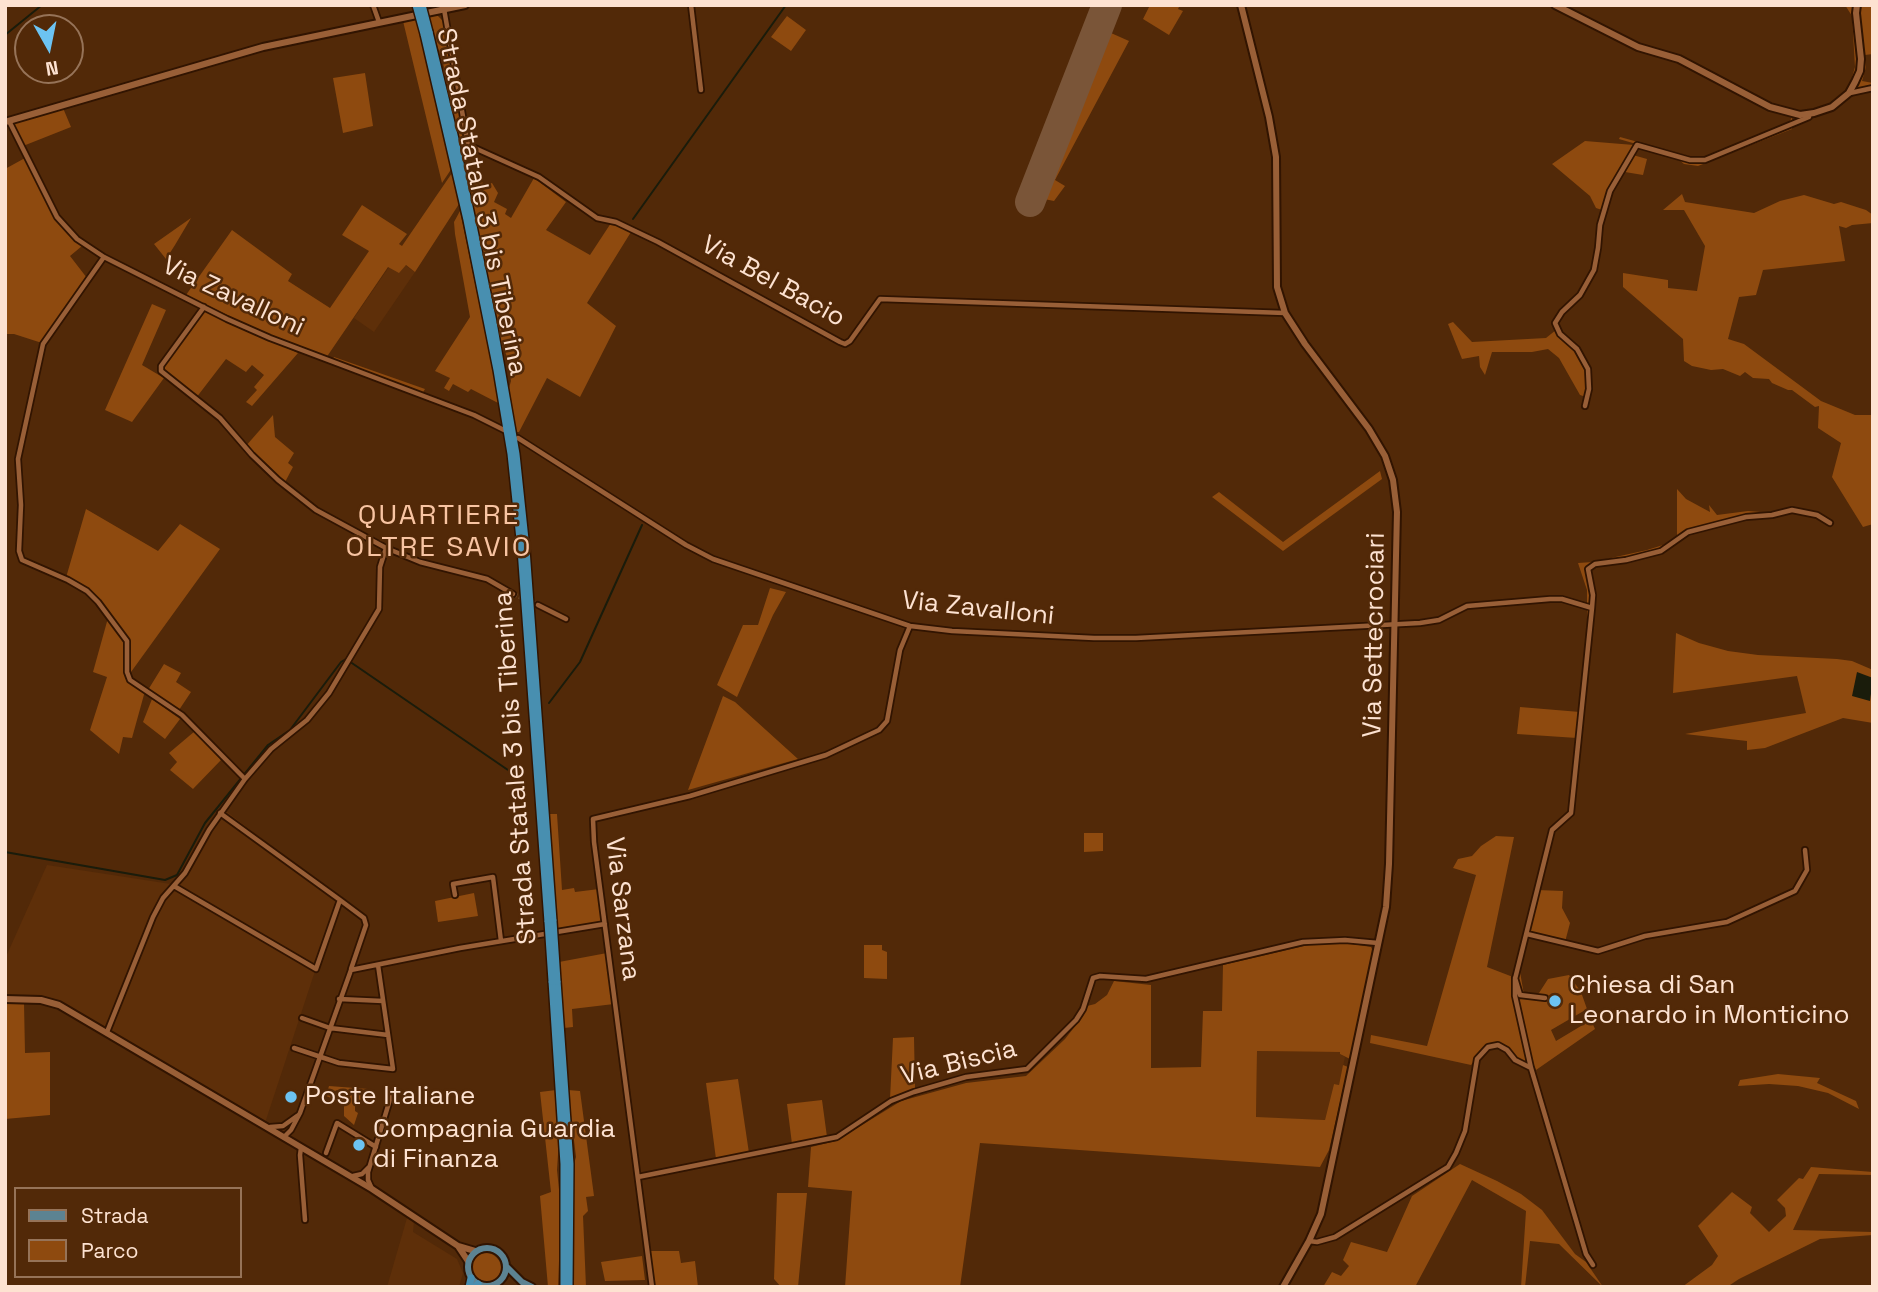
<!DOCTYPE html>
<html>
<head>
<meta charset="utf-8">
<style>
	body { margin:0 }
	#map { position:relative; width:1878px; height:1292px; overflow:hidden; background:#522908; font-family:"Space Grotesk",sans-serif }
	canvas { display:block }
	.frame { position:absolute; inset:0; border:7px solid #fde2d1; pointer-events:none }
	.legend { position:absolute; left:14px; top:1187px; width:228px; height:91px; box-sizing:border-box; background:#522908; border:2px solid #967358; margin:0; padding:9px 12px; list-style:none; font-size:21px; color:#fde2d1 }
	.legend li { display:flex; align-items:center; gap:14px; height:35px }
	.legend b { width:35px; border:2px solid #967358 }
	.north { position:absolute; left:14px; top:14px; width:70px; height:70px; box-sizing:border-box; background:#522908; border:2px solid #967358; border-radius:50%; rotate:171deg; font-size:19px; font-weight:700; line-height:28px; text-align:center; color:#fde2d1 }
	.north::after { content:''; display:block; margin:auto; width:24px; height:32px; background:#6cc3f2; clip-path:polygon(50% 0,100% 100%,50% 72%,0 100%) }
</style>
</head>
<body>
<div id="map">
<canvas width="1878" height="1292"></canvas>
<div class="frame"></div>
<ul class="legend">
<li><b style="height:9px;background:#5c8392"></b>Strada</li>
<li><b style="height:19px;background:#8e4a0f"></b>Parco</li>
</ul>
<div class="north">N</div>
</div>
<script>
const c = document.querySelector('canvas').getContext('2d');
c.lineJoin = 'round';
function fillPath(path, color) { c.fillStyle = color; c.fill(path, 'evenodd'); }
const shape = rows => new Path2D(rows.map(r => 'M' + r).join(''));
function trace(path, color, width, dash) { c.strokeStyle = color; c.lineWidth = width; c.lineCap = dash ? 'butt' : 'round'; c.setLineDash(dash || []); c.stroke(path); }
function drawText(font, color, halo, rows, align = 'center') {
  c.font = font + ' "Space Grotesk",sans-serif'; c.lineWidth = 5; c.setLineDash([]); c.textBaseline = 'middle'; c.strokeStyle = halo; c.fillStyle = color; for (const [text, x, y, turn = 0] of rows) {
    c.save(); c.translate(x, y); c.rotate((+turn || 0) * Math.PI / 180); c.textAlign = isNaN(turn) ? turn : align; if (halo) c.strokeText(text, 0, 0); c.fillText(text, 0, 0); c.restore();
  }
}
fillPath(shape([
	[405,265,415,272,374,332,354,318,389,267],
	[222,808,339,898,265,1123,187,1076,46,998,5,997,5,959,47,865,177,885,204,839,202,838,204,833],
	[1257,1051,1340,1052,1340,1054,1345,1057,1339,1085,1334,1084,1325,1120,1256,1118],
	[407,1218,414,1221,413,1232,457,1259,463,1273,459,1287,387,1287]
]), '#5e2f09');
fillPath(shape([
	[1113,5,1122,5,1111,33,1129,41,1055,180,1065,186,1054,201,1044,199,1040,204,1034,203],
	[1150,5,1180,5,1178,9,1183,11,1169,35,1143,19],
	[1845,5,1855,5,1860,61,1858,73,1849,88,1855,67,1852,16],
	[1859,5,1873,5,1873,54,1865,55,1866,67,1862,81,1873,83,1873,87,1853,91,1861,75],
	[437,15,443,21,466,145,461,152,443,78,444,67,428,17],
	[787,16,806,30,791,51,771,37],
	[418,17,452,168,442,183,403,21],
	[365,73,373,126,343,133,333,78],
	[63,108,71,127,23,146,12,122],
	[1792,117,1792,129,1698,166,1684,164,1677,158,1698,163,1707,161,1674,155,1619,139,1620,137,1696,158,1704,157,1789,123],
	[1585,141,1634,145,1607,193,1602,210,1596,208,1590,196,1552,164],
	[1633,155,1647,159,1643,175,1625,172,1611,192,1628,164,1630,164],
	[25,158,52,214,82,246,70,256,87,278,42,343,14,334,5,334,5,169],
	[467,168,485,185,492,183,498,193,494,202,507,209,505,214,511,218,534,178,566,202,546,230,590,255,611,223,631,232,587,303,616,326,580,397,547,378,519,432,516,432,509,388,511,381,506,354,499,341,464,170],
	[452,173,459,204,415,272,406,265,399,273,388,267,326,358,256,329,186,295,232,230,292,274,288,281,330,308,369,251,342,235,362,205,407,234,399,244,402,246],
	[1682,194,1685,202,1754,213,1780,201,1804,195,1834,204,1841,202,1866,210,1873,215,1873,223,1852,225,1846,228,1839,226,1845,261,1763,270,1756,295,1739,297,1728,339,1744,344,1821,401,1855,415,1873,415,1873,524,1863,527,1832,477,1841,443,1818,428,1819,406,1815,407,1792,390,1788,390,1772,383,1769,379,1753,378,1745,372,1740,376,1723,369,1711,370,1692,366,1684,361,1683,339,1623,287,1623,273,1668,280,1668,288,1697,291,1705,246,1684,210,1663,210],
	[460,211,500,404,471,389,468,392,453,384,449,391,444,388,450,378,435,371,470,317,455,234,454,222],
	[191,218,175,245,166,259,154,244],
	[152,304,166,310,142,365,164,378,132,422,105,410],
	[204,310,298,353,252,406,246,402,257,390,254,387,264,375,252,365,246,372,226,359,196,398,161,370],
	[1453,322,1472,342,1546,338,1556,330,1578,354,1586,370,1588,384,1586,397,1580,395,1559,358,1548,349,1532,352,1492,352,1485,375,1480,367,1479,356,1462,359,1448,324],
	[334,357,425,389,422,394,332,360],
	[273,415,275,437,294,453,288,463,293,467,284,484,245,447],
	[1380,471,1382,479,1283,551,1212,497,1219,492,1283,542],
	[1677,489,1686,499,1710,512,1709,505,1717,515,1748,511,1772,513,1689,530,1662,549,1627,559,1593,562,1586,573,1591,605,1587,650,1587,590,1578,563,1593,562,1647,550,1663,545,1677,536],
	[86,509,158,551,180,524,220,549,131,672,131,677,135,684,145,691,132,738,123,737,119,754,90,730,107,677,93,672,108,618,86,592,65,581],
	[770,588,786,592,773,615,737,697,717,685,743,625,758,625],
	[1676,633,1699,643,1728,651,1758,655,1837,659,1852,661,1873,670,1873,723,1843,718,1765,748,1747,750,1747,741,1685,734,1806,713,1797,676,1673,693],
	[164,664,181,673,176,682,191,692,179,710,148,690],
	[723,696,735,702,798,759,688,790],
	[152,699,180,719,165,739,143,722],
	[1520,707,1580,712,1577,738,1517,734],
	[195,731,221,760,193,789,170,770,177,762,169,753],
	[549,814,557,814,562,890,574,888,575,892,599,889,603,922,557,930],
	[1084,833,1103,833,1103,851,1084,852],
	[1496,836,1514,837,1487,967,1513,977,1516,1013,1529,1065,1516,1059,1499,1043,1487,1045,1471,1065,1370,1043,1371,1035,1427,1046,1476,875,1453,868,1458,859,1472,856,1481,846],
	[1537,890,1563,891,1562,908,1570,923,1565,942,1527,935],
	[474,893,478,916,438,922,435,901],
	[1317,943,1346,943,1371,947,1373,951,1350,1059,1340,1054,1340,1052,1257,1051,1256,1117,1325,1120,1334,1084,1339,1085,1343,1065,1348,1067,1329,1150,1320,1167,980,1143,960,1287,845,1287,852,1191,808,1187,811,1147,836,1141,901,1101,966,1083,1026,1076,1065,1039,1083,1016,1087,1006,1095,1004,1107,995,1114,981,1151,985,1151,1068,1201,1067,1203,1011,1222,1011,1223,965],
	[864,945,882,945,882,950,887,952,887,979,864,978],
	[607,953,614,1004,572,1009,573,1027,564,1028,559,962],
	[1519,966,1524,995,1539,993,1548,979,1569,975,1581,992,1587,1009,1551,1030,1556,1041,1591,1020,1595,1029,1536,1070,1531,1058,1519,1003],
	[24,1003,25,1053,50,1052,50,1115,5,1119,5,1004],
	[914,1037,915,1088,890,1099,893,1038],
	[1778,1074,1820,1078,1817,1083,1856,1101,1859,1109,1828,1093,1798,1086,1769,1084,1738,1086,1740,1080],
	[738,1079,749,1153,716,1159,706,1083],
	[329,1086,368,1089,352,1091,345,1098,353,1093,365,1092,361,1103,355,1106,355,1111,358,1113,354,1125,344,1116,344,1101,342,1100,344,1095,337,1090,333,1092,334,1095,342,1096,339,1101,326,1096],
	[556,1090,559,1139,557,1170,561,1209,558,1287,548,1287,540,1196,551,1192,540,1092],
	[568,1090,580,1091,594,1196,586,1197,588,1211,583,1216,586,1287,573,1287,573,1167,576,1157],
	[822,1100,827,1137,792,1144,787,1104],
	[1460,1164,1497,1181,1521,1194,1542,1210,1575,1254,1586,1262,1603,1287,1559,1244,1530,1241,1525,1287,1521,1287,1526,1211,1472,1180,1415,1287,1323,1287,1332,1272,1341,1276,1349,1266,1343,1260,1351,1242,1387,1252,1412,1196],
	[1811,1167,1873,1172,1873,1175,1819,1174,1793,1230,1873,1232,1873,1235,1820,1239,1739,1279,1727,1287,1682,1287,1712,1265,1718,1256,1698,1226,1732,1192,1752,1207,1750,1213,1769,1232,1786,1216,1785,1208,1777,1200,1799,1178,1803,1179],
	[777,1193,807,1193,798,1287,781,1287,774,1279],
	[650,1251,679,1251,681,1263,695,1261,698,1287,655,1287],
	'471 1268a15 15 0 1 1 30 0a15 15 0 1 1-30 0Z',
	[642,1256,645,1280,605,1281,601,1262]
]), '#8e4a0f');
fillPath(shape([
	[1857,672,1873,678,1870,701,1852,696]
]), '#1a1c0b');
trace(shape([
	[5,35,42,5],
	[633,219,786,5],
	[549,703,580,662,642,525],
	[5,852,165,880,177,875,205,823,268,745,290,730,341,662,346,659,524,781]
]), '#1a1c0b', 2);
trace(shape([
	[1030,202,1107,5]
]), '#7a5538', 30);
trace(shape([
	[513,594,538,605]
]), '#6c4526', 4.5, [4.5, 2]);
const minor = shape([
	[373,5,379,22],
	[691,5,701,90],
	[444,9,468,145,539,177,597,218,616,222,658,242,840,342,845,344,850,341,880,299,1285,313],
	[1850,93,1873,88],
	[9,121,57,217,77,239,104,257,227,319,270,338,474,415,504,430],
	[104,257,43,344,18,459,21,505,19,551,22,560,68,580,87,591,98,602,127,641,127,672,130,680,182,715,245,779],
	[204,307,161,366,161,371,220,418,252,455,278,480,316,510,386,548,420,562,487,579,513,594],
	[1585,406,1589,389,1588,369,1577,349,1560,334,1555,323,1562,312,1580,295,1594,270,1598,248,1600,225,1610,191,1637,145,1690,160,1705,160,1809,117,1809,114],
	[518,438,686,545,713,559,910,626,952,631,1094,638,1136,638,1420,623,1439,620,1467,606,1550,599,1562,599,1592,608],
	[538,605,566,619],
	[174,886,316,969,340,900,220,813],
	[455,895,453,884,493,877,501,941],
	[340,900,364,918,366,925,351,969],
	[1527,934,1598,951,1645,936,1727,922,1795,891,1807,870,1805,850],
	[1515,978,1520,995,1545,998],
	[339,999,383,1001],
	[302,1018,330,1028,388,1035],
	[107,1032,153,917,163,898,185,873,209,830,245,779,271,749,307,720,329,693,379,609,380,567,386,548],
	[294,1048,339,1063,393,1069,378,965],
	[270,1127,283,1126,297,1116],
	[284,1137,291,1130,300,1113,351,970,460,948,605,924],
	[301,1148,300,1155,305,1220],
	[326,1153,337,1123,376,1147],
	[353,1176,362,1174,369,1167],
	[638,1177,837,1137,891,1101,914,1092,966,1077,1027,1069,1076,1020,1083,1009,1093,978,1100,976,1146,979,1303,942,1345,940,1378,943],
	[372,1189,368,1180,368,1172,391,1096],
	[1309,1241,1317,1242,1335,1237,1448,1167,1456,1153,1465,1131,1477,1059,1488,1047,1498,1045,1507,1050,1515,1060,1531,1068],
	[1593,1265,1586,1254,1531,1068,1515,996,1515,979,1552,830,1571,813,1592,608,1593,595,1588,569,1595,564,1626,560,1661,551,1688,532,1746,517,1772,515,1792,510,1817,515,1830,523],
	[652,1287,594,842,593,819,690,796,826,755,879,730,887,721,900,650,910,626]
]);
const secondary = shape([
	[1241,5,1269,117,1276,157,1277,287,1285,313,1305,344,1369,429,1385,456,1393,480,1397,512,1389,864,1386,907,1321,1214,1309,1241,1283,1287],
	[1555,5,1638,47,1679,59,1770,107,1800,115,1814,113,1832,107,1849,93,1855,82,1860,71,1861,59,1856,13,1857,5],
	[5,122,263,47,465,5],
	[5,999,41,1000,59,1005,372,1189,458,1246,475,1251],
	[458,1246,468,1261]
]);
const primary = shape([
	'468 1267a19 19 0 1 1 38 0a19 19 0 1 1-38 0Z',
	[506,1266,522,1282,532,1287]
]);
const trunk = shape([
	[429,32,455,139,493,322,516,454,526,549,553,921],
	[424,34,467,220,497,370,511,454,521,549,548,922],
	[552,981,564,1164,564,1287],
	[557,981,570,1164,569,1287],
	[469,1287,471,1278],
	[475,1287,478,1284]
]);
trace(minor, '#311401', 8);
trace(secondary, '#311401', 10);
trace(primary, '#311401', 10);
trace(trunk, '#311401', 10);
trace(minor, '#995f37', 4.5);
trace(secondary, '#995f37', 6);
trace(primary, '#5c8392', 6);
trace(trunk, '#488fb0', 7);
const trunkBridge = shape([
	[416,5,424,34],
	[422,5,429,32],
	[553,921,557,981],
	[548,922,552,981]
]);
trace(trunkBridge, '#311401', 10, []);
trace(trunkBridge, '#488fb0', 7);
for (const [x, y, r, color] of [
	[1555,1001,7,"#6cc3f2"],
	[291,1097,7,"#6cc3f2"],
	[359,1145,7,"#6cc3f2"]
]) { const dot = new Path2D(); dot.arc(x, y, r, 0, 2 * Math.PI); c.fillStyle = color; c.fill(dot); trace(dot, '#522908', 2.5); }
drawText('26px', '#fde2d1', '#522908', [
	["Strada Statale 3 bis Tiberina",481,202,78],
	["Via Bel Bacio",773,282,29],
	["Via Zavalloni",233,297,25],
	["Via Zavalloni",978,609,6],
	["Via Settecrociari",1375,635,-89],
	["Strada Statale 3 bis Tiberina",516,768,-94],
	["Via Sarzana",622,909,83],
	["Via Biscia",959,1063,-14]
]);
drawText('26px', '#fde2d1', '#522908', [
	["Chiesa di San",1569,986],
	["Leonardo in Monticino",1569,1016],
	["Poste Italiane",305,1097],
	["Compagnia Guardia",373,1130],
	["di Finanza",373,1160]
], 'left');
c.letterSpacing = '2px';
drawText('28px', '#f8c4a2', '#522908', [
	["QUARTIERE",439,516],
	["OLTRE SAVIO",439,548]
]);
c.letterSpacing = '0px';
</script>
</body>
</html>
